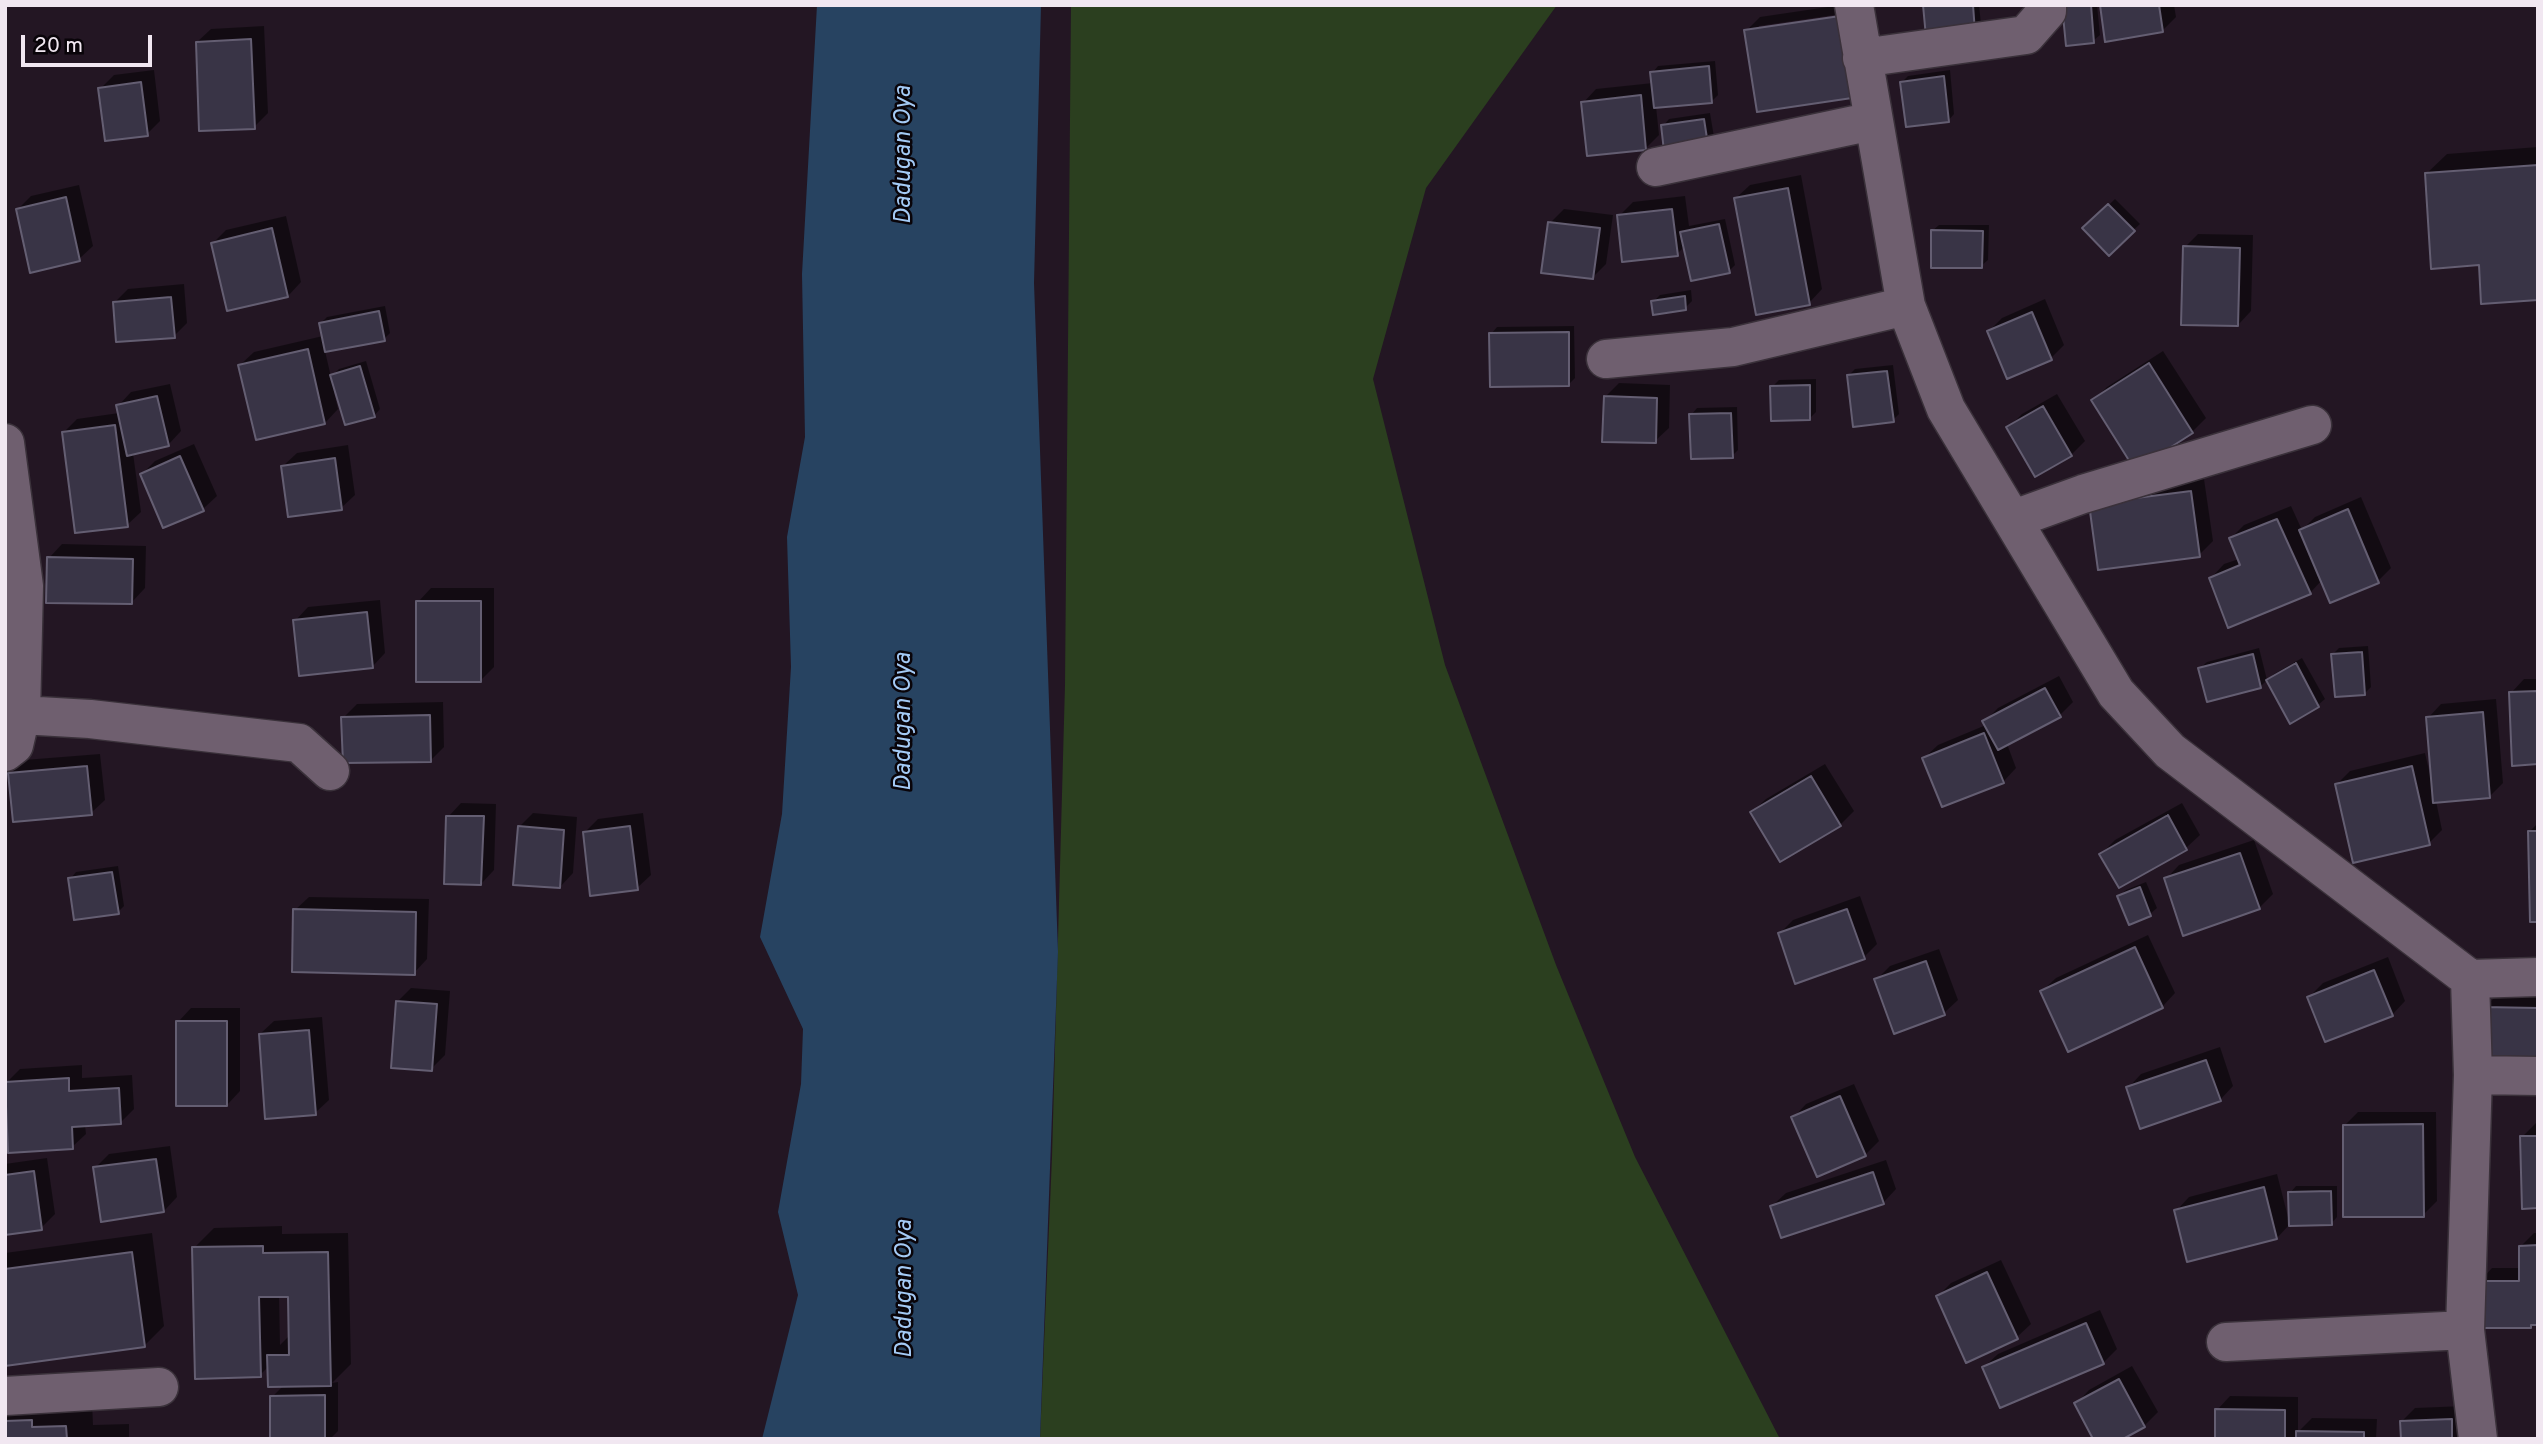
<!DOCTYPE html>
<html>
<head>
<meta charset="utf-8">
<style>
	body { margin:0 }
	#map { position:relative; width:2543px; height:1444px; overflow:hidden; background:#231623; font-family:Overpass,sans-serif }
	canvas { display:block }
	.frame { position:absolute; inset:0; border:7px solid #f1e7f1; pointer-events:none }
	.scale { position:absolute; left:21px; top:35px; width:131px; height:32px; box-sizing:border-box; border:4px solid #f1e7f1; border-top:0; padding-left:9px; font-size:21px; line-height:24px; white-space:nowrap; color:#f1e7f1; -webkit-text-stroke:5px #090409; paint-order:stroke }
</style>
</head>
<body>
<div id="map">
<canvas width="2543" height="1444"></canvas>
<div class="frame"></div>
<div class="scale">20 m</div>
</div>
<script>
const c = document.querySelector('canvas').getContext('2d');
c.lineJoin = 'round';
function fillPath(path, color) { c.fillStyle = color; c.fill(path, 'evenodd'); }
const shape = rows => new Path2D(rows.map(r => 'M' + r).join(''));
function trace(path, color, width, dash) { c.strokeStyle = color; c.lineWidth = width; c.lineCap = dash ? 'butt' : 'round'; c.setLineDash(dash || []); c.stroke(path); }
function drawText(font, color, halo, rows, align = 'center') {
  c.font = font + ' Overpass,sans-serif'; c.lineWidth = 5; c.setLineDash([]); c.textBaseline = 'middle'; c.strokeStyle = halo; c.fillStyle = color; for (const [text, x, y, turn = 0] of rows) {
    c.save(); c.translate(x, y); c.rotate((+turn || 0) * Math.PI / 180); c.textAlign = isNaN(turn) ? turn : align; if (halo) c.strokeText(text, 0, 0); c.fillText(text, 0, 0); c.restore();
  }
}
fillPath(shape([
	[1071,5,1557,5,1426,188,1373,379,1445,665,1556,965,1635,1157,1780,1439,1040,1439,1052,1157,1065,685]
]), '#2b3f1f');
fillPath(shape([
	[817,5,1041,5,1034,283,1058,952,1040,1439,762,1439,798,1295,778,1212,801,1084,803,1029,760,937,782,814,791,667,787,537,805,437,802,274]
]), '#274361');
fillPath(shape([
	[1841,5,1853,5,1865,82,1852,96,1758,110,1746,31,1760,17],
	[1848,13,1849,17,1759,30,1759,26],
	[1924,5,1979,5,1981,24,1974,30],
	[2064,5,2097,5,2100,35,2093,41],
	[2102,5,2174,5,2176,17,2162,31],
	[264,26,268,113,254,127,197,42,211,29],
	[1715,61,1718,95,1712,101,1656,106,1659,135,1646,148,1583,103,1596,89,1653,83,1652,73,1658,66],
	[154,70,160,121,147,134,100,89,114,75],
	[1950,70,1954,114,1948,121,1902,82,1908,76],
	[1710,113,1714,137,1666,149,1663,126,1669,119],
	[2538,147,2538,298,2481,263,2426,174,2447,154],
	[1801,175,1822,289,1809,303,1736,198,1750,185],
	[79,185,93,246,79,259,18,209,31,196],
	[1685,196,1689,226,1725,219,1735,265,1729,271,1685,246,1677,254,1619,216,1633,202],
	[2115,199,2140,224,2109,253,2085,228],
	[1564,209,1613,215,1606,264,1593,277,1550,223],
	[286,216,301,282,288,296,213,243,226,230],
	[1939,225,1989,225,1988,260,1981,266,1932,231],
	[2198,234,2253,235,2251,311,2238,325,2185,247],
	[184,284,187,323,174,336,115,302,128,289],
	[1691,290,1692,301,1685,308,1653,302,1660,295],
	[2045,299,2064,345,2051,358,1989,331,2002,318],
	[385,306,390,333,384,339,325,351,331,377,339,369,366,361,380,409,374,416,337,392,334,392,338,409,325,423,240,365,254,352,323,336,321,323,327,317],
	[1574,326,1575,378,1569,384,1491,334,1497,327],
	[2163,351,2206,418,2192,432,2093,401,2107,387],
	[1893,365,1899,414,1893,420,1848,376,1855,369],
	[1816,379,1816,412,1810,418,1772,387,1779,380],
	[1619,383,1670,385,1669,428,1655,441,1605,397],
	[170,384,181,431,168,445,133,453,141,512,127,525,64,432,77,419,119,413,118,406,131,392],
	[2057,394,2085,441,2071,455,2008,428,2022,414],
	[1737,407,1738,450,1732,456,1691,415,1697,408],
	[194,444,217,496,203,509,164,526,142,474,155,461],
	[348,445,355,495,341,508,283,466,297,453],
	[2204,479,2213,541,2199,555,2104,491],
	[2361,497,2391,568,2378,581,2322,580,2310,593,2211,578,2224,564,2239,559,2231,538,2244,525,2291,506,2302,530,2315,517],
	[62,544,146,546,145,588,132,602,49,558],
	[431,588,494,588,494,667,481,680,418,602],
	[380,600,385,653,372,667,295,621,308,607],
	[2368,646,2371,687,2364,694,2333,654,2339,648],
	[2259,648,2267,680,2261,686,2200,668,2207,662],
	[2302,658,2325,699,2318,705,2291,721,2268,680,2274,674],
	[2059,676,2073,702,2059,716,2007,744,2016,768,2003,782,1924,758,1938,745,1986,725,1984,722,1998,708],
	[2524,679,2538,679,2538,763,2511,693],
	[2496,699,2503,783,2489,797,2436,801,2442,830,2429,843,2337,784,2350,771,2425,753,2431,779,2433,779,2428,718,2441,704],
	[443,702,444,747,431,760,343,718,357,704],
	[100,754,105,800,91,813,10,774,24,760],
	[1825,764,1854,811,1840,825,1780,860,1752,812,1766,799],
	[461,803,496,804,494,870,481,884,448,817],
	[2182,803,2200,835,2186,848,2119,886,2101,854,2115,840],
	[533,813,577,817,573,873,560,887,519,827],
	[643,813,651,875,637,888,585,832,598,819],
	[2538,823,2538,920,2529,832],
	[2254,840,2273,894,2259,908,2166,879,2179,865],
	[118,866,124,906,118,912,70,879,76,872],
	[2146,882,2157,908,2150,914,2119,896,2126,890],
	[1860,896,1877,944,1864,957,1780,933,1793,920],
	[309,897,429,899,427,959,414,973,295,910],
	[2148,935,2175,993,2162,1007,2042,991,2056,978],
	[1939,949,1958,1000,1944,1013,1876,980,1890,966],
	[2388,957,2405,1001,2392,1015,2309,997,2323,983],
	[411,988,450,991,445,1055,431,1069,397,1002],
	[2498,994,2538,995,2538,1056,2484,1008],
	[191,1008,240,1008,240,1091,227,1105,178,1022],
	[322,1017,329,1100,315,1113,260,1034,274,1021],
	[2220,1047,2233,1086,2220,1100,2128,1088,2141,1074],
	[82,1065,82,1078,132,1075,134,1109,120,1123,85,1125,86,1134,72,1147,7,1082,20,1069],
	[1854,1084,1879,1141,1865,1155,1793,1118,1806,1104],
	[2358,1112,2436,1112,2437,1201,2423,1215,2344,1126],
	[2536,1123,2538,1123,2538,1207,2522,1137],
	[170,1146,177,1197,164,1211,95,1168,109,1154],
	[47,1158,55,1214,41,1228,5,1233,5,1164],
	[1886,1160,1896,1189,1883,1203,1772,1206,1786,1193],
	[2277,1174,2289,1221,2290,1193,2296,1186,2337,1186,2337,1217,2331,1224,2290,1224,2277,1238,2176,1211,2189,1197],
	[282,1226,282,1234,348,1233,351,1364,332,1383,338,1382,338,1431,330,1439,272,1439,272,1397,284,1385,269,1366,260,1375,194,1248,214,1228],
	[279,1295,289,1295,289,1336,280,1345],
	[152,1233,164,1326,144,1346,5,1364,5,1253],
	[2534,1233,2538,1233,2538,1324,2479,1282,2492,1268,2521,1268,2521,1246],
	[2001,1260,2031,1324,2017,1337,1967,1360,1938,1296,1951,1283],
	[2100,1310,2117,1349,2103,1363,1984,1367,1998,1354],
	[2132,1366,2158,1412,2144,1426,2076,1404,2089,1390],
	[5,1396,92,1401,93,1425,129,1424,129,1439,5,1439],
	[2230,1396,2298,1397,2298,1432,2312,1418,2377,1419,2376,1439,2216,1439,2217,1410],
	[2464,1406,2465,1439,2402,1439,2402,1421,2415,1408]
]), '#0007');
const building = shape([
	[1923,5,1973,5,1975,32,1926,37,1923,5],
	[2062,5,2091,5,2094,43,2066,46,2062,5],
	[2100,5,2159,5,2163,32,2105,42,2100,5],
	[1840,16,1852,98,1757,112,1744,30,1840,16],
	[251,39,255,129,199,131,196,42,251,39],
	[1709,66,1712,103,1654,108,1650,72,1709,66],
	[1944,76,1949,122,1906,127,1900,82,1944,76],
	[141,82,148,136,105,141,98,88,141,82],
	[1641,95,1646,150,1587,156,1581,102,1641,95],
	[1704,119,1708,145,1664,151,1661,125,1704,119],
	[2538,165,2538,300,2481,304,2479,265,2431,269,2425,173,2538,165],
	[1788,188,1810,305,1756,315,1734,198,1788,188],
	[66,197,80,261,30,273,16,209,66,197],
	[2108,204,2135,231,2109,256,2082,228,2108,204],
	[1672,209,1678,256,1622,262,1617,215,1672,209],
	[1548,222,1600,228,1593,279,1541,273,1548,222],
	[1719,224,1730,273,1691,281,1680,232,1719,224],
	[272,228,288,297,227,311,211,243,272,228],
	[1931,230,1983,231,1982,268,1931,268,1931,230],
	[2183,246,2240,248,2238,326,2181,325,2183,246],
	[1685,296,1686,310,1653,315,1651,301,1685,296],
	[171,297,175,338,116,342,113,302,171,297],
	[379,311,385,341,325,352,319,323,379,311],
	[2032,312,2052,360,2007,379,1987,331,2032,312],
	[1569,332,1569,386,1490,387,1489,333,1569,332],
	[308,349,325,424,256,440,238,365,308,349],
	[2149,363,2193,433,2135,470,2091,400,2149,363],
	[360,366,375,417,345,425,330,375,360,366],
	[1887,371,1894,422,1853,427,1847,375,1887,371],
	[1810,385,1810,420,1771,421,1770,386,1810,385],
	[157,396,169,446,127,456,116,405,157,396],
	[1604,396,1657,398,1656,443,1602,442,1604,396],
	[2043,406,2072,456,2035,477,2006,427,2043,406],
	[1731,413,1733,458,1691,459,1689,414,1731,413],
	[115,425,128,527,75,533,62,432,115,425],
	[180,456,204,511,163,528,140,474,180,456],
	[335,458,342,510,288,517,281,466,335,458],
	[2191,491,2200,557,2098,570,2089,504,2191,491],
	[2348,509,2379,583,2330,603,2299,530,2348,509],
	[2277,519,2311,594,2228,628,2209,578,2240,565,2229,538,2277,519],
	[47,557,133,559,132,604,46,603,47,557],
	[416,601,481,601,481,682,416,682,416,601],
	[367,612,373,668,299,676,293,620,367,612],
	[2362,652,2365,695,2335,697,2331,654,2362,652],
	[2253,654,2261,688,2207,702,2198,668,2253,654],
	[2296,663,2319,707,2290,724,2266,680,2296,663],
	[2045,688,2061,717,1998,750,1982,721,2045,688],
	[2538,691,2538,764,2512,766,2509,692,2538,691],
	[2483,712,2490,798,2433,803,2426,717,2483,712],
	[430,715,431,762,343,763,341,717,430,715],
	[1984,733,2004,783,1942,807,1922,758,1984,733],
	[87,766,92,815,13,822,8,773,87,766],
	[2412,766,2430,845,2353,863,2335,784,2412,766],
	[1811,776,1841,826,1780,862,1750,812,1811,776],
	[2168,815,2187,850,2119,888,2099,854,2168,815],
	[446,816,484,816,481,885,444,884,446,816],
	[518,826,564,830,560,888,513,885,518,826],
	[630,826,638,890,590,896,583,832,630,826],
	[2528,831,2538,831,2538,922,2530,922,2528,831],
	[2240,853,2260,909,2183,936,2164,878,2240,853],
	[112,872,119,914,74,920,68,878,112,872],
	[2140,887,2151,916,2129,925,2117,896,2140,887],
	[293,909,416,912,415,975,292,972,293,909],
	[1847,909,1865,959,1795,984,1778,933,1847,909],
	[2135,947,2163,1008,2068,1052,2040,991,2135,947],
	[1926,961,1945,1015,1894,1034,1874,979,1926,961],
	[2374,970,2393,1016,2325,1042,2307,997,2374,970],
	[396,1001,437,1004,432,1071,391,1068,396,1001],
	[2483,1007,2538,1008,2538,1058,2481,1057,2483,1007],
	[176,1021,227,1021,227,1106,176,1106,176,1021],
	[309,1030,316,1115,265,1119,259,1034,309,1030],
	[2206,1060,2221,1101,2140,1129,2126,1087,2206,1060],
	[69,1078,69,1091,119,1088,121,1124,72,1127,73,1149,8,1153,5,1082,69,1078],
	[1840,1096,1866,1156,1817,1177,1791,1117,1840,1096],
	[2423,1124,2424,1217,2343,1217,2343,1125,2423,1124],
	[2520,1136,2538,1136,2538,1208,2522,1209,2520,1136],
	[156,1159,164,1212,101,1222,93,1167,156,1159],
	[34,1171,42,1230,5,1235,5,1175,34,1171],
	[1873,1172,1884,1204,1781,1238,1770,1206,1873,1172],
	[2264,1187,2277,1239,2187,1262,2174,1210,2264,1187],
	[2331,1191,2332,1225,2289,1226,2288,1192,2331,1191],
	[2538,1245,2538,1325,2531,1325,2531,1328,2477,1328,2477,1281,2519,1281,2519,1246,2538,1245],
	[263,1246,263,1253,328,1252,331,1386,268,1387,267,1355,289,1355,288,1297,259,1297,261,1377,195,1379,192,1247,263,1246],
	[132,1252,145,1347,5,1366,5,1269,132,1252],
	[1987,1272,2018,1339,1966,1363,1936,1296,1987,1272],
	[2086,1323,2104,1364,2000,1408,1982,1367,2086,1323],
	[2119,1379,2145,1427,2123,1439,2093,1439,2074,1403,2119,1379],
	[325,1395,325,1439,270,1439,270,1396,325,1395],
	[2215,1409,2285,1410,2285,1439,2215,1439,2215,1409],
	[2452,1419,2452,1439,2401,1439,2400,1421,2452,1419],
	[32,1420,32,1427,66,1426,67,1439,5,1439,5,1421,32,1420],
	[2296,1431,2364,1432,2364,1439,2296,1439,2296,1431]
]);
fillPath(building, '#393446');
trace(building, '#645e72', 2);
const minor = shape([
	[1854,5,1906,306,1946,409,2116,693,2170,751,2470,979,2538,977],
	[1862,58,2026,35,2047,11,2047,5],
	[1656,167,1873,121],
	[1606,359,1733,347,1906,306],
	[5,443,24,586,21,715,14,745,5,752],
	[2014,519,2083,494,2312,425],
	[21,715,90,719,299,743,330,771],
	[2470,979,2473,1075,2465,1330,2478,1439],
	[2473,1075,2538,1076],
	[2226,1342,2465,1330],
	[5,1396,159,1387]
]);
trace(minor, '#3a313a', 41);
trace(minor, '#6f5f6f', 38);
drawText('italic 24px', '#a4caf5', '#090409', [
	["Dadugan Oya",905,155,-90],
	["Dadugan Oya",905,722,-90],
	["Dadugan Oya",906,1289,-90]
]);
</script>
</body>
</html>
